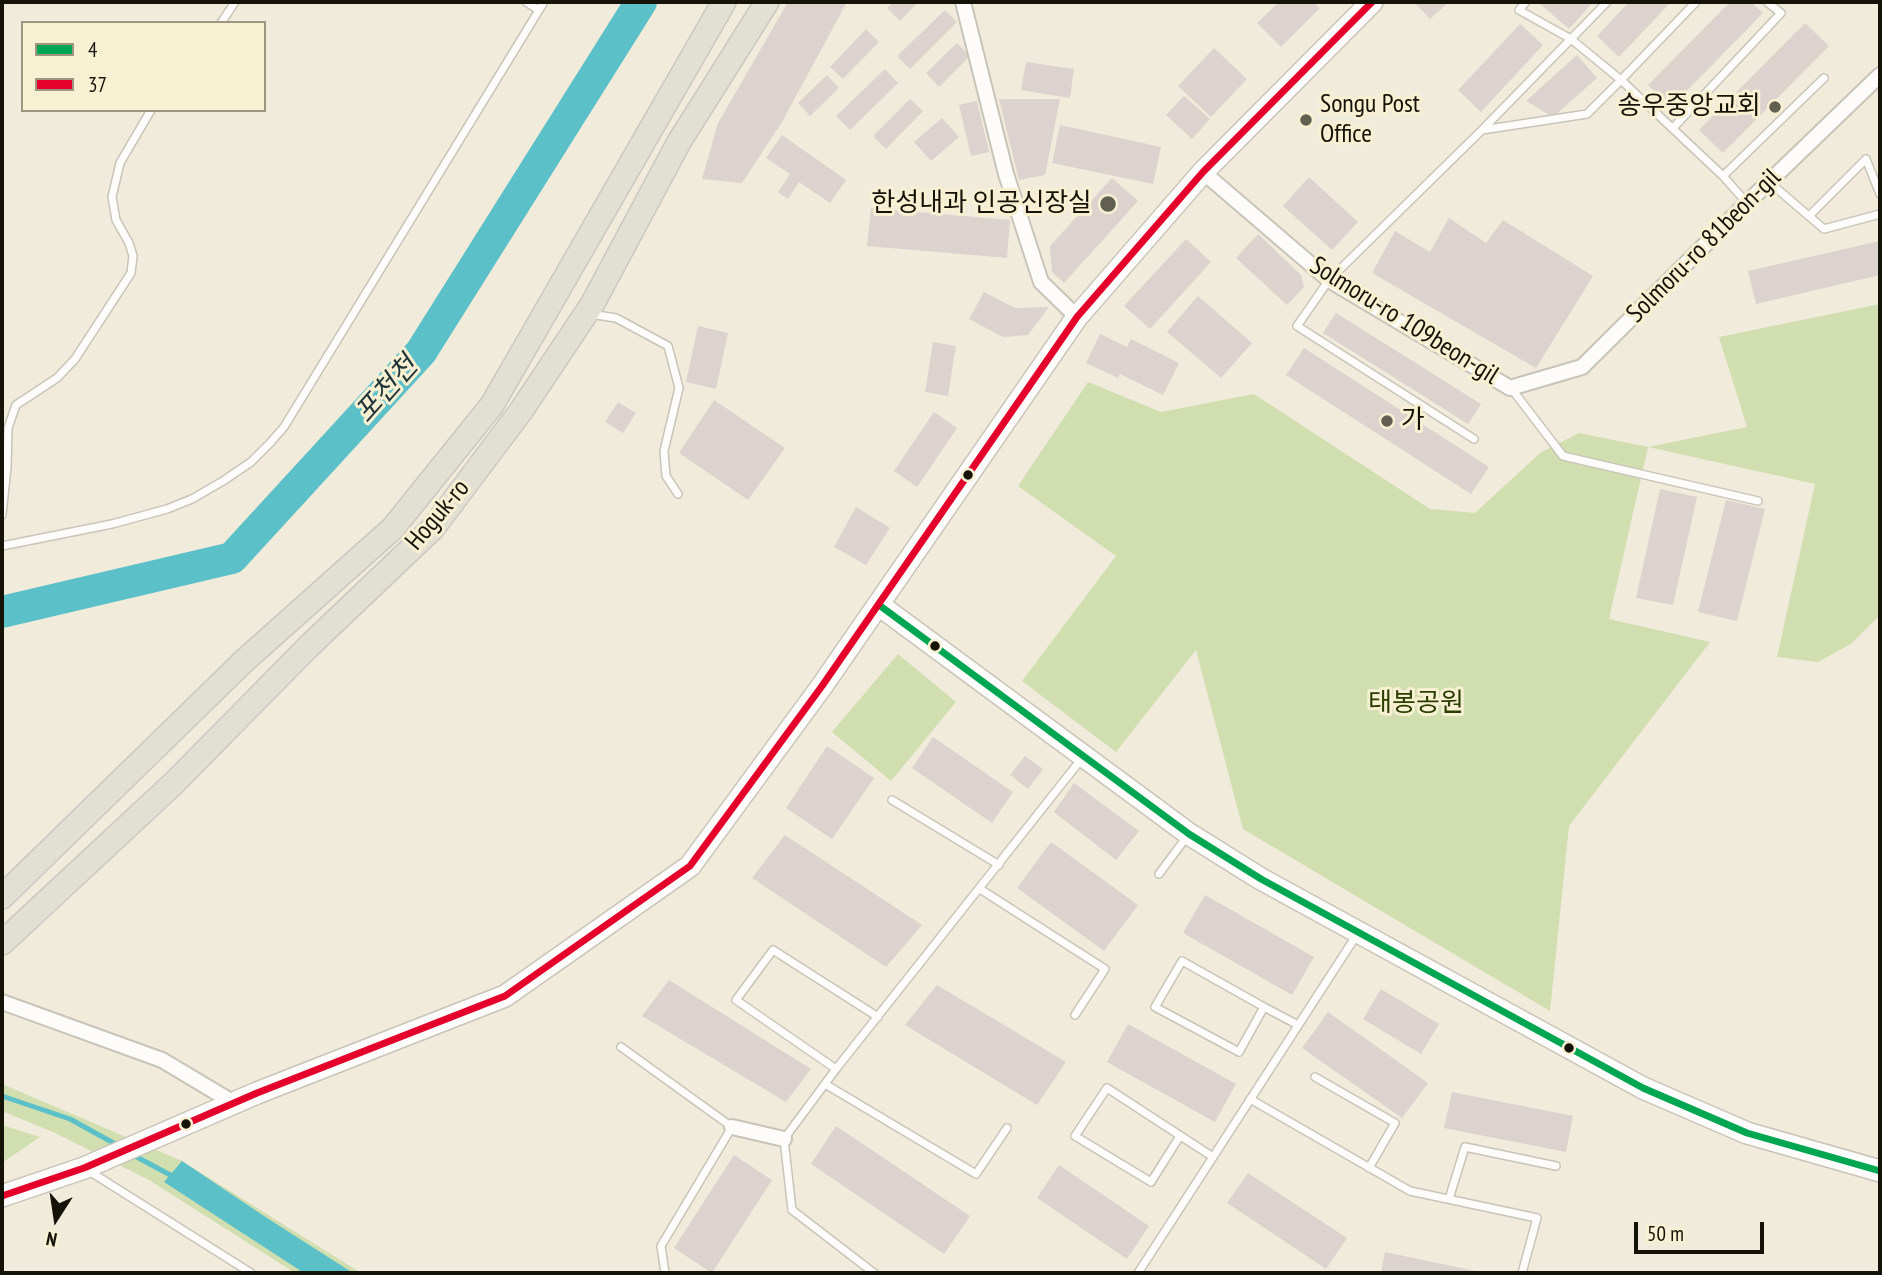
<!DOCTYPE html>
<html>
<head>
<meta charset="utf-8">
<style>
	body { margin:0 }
	#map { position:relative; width:1882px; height:1275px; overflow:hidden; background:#f0ebdb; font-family:"PT Sans Narrow",sans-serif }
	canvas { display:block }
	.frame { position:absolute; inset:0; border:4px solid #151208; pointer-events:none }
	.legend { position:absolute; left:21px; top:21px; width:245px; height:91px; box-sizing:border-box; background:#f8f0d3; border:2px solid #9d9782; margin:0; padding:9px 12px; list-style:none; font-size:21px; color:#151208 }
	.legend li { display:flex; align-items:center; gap:14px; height:35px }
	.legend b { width:35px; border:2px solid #9d9782 }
	.north { position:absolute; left:21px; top:1184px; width:70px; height:70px; -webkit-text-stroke:5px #f8f0d3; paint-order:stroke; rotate:192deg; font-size:19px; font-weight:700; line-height:28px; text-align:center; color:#151208 }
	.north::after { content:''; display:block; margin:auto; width:24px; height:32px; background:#151208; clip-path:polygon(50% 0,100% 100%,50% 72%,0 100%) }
	.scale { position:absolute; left:1634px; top:1222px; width:130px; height:32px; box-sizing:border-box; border:4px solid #151208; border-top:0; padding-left:9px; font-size:21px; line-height:24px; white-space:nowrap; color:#151208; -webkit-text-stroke:5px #f8f0d3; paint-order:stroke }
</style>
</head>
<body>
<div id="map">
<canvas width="1882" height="1275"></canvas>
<div class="frame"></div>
<ul class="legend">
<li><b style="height:9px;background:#00a651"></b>4</li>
<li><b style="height:9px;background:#e4002b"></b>37</li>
</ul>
<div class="north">N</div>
<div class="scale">50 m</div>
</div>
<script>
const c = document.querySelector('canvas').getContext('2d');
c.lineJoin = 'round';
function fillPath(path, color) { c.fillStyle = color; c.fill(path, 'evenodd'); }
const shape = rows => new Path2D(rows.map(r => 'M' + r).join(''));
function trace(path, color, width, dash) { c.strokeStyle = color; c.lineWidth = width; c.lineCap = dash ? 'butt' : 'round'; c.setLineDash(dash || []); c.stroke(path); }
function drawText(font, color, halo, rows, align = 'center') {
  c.font = font + ' "PT Sans Narrow","Noto Sans KR",sans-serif'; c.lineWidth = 6; c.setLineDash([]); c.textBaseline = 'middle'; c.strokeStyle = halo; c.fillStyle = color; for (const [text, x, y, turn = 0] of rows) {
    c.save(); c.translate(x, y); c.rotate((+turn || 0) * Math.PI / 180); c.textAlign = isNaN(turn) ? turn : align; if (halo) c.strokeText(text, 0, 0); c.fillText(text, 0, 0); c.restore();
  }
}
fillPath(shape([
	[1880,304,1880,615,1851,644,1818,662,1777,657,1815,484,1648,447,1609,619,1710,642,1569,826,1550,1011,1243,829,1196,650,1116,752,1022,681,1116,556,1018,486,1088,382,1161,412,1254,394,1430,509,1475,513,1540,453,1579,433,1648,447,1747,427,1719,337],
	[898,654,956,702,891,781,832,732],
	[2,1084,182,1161,361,1273,295,1273,149,1180,53,1132,2,1111],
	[2,1125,40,1137,2,1163]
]), '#d1deb0');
fillPath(shape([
	[182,1161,264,1216,353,1273,304,1273,164,1182]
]), '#5cc0c8');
trace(shape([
	[2,1096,70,1119,119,1146],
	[133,1155,174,1177]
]), '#5cc0c8', 5);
trace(shape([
	[2,612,232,558,421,352,641,2]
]), '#5cc0c8', 32);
fillPath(shape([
	[788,2,847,2,782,122,742,183,702,179,718,123],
	[893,2,918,2,900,21,887,8],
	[1279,2,1314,2,1320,8,1281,47,1257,23],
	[1414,2,1449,2,1430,19],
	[1542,2,1593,2,1569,29,1540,4],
	[1629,2,1671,2,1619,57,1597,36],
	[1730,2,1751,2,1763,13,1671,107,1648,85],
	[945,10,957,22,910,69,897,56],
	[1805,23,1829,46,1723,153,1699,130],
	[1520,24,1543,45,1481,112,1458,90],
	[866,29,879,42,843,79,830,67],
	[957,43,970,56,939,87,926,73],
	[1214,48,1247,79,1211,117,1178,86],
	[1577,55,1597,78,1553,117,1526,101],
	[1026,62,1074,69,1070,98,1021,90],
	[885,69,898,83,850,130,836,116],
	[827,75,839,88,810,116,798,103],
	[1184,96,1210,119,1192,139,1166,115],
	[910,99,923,111,886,149,873,136],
	[999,99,1060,99,1045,175,1019,180],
	[977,101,989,152,971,156,959,105],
	[942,118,959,137,931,161,914,142],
	[1060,125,1161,147,1153,184,1052,163],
	[782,135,846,180,830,203,799,182,788,199,778,192,790,174,766,158],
	[1309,177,1358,222,1332,250,1283,206],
	[1112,178,1138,201,1064,283,1052,272,1050,246],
	[871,208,1010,220,1007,258,867,246],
	[1449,218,1486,243,1503,220,1593,276,1536,368,1372,273,1395,231,1430,252],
	[1258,234,1301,275,1304,287,1287,305,1236,258],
	[1186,239,1211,262,1150,329,1124,306],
	[1880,241,1880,275,1756,304,1748,271],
	[984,292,1015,308,1049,307,1028,335,1003,337,969,319],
	[1198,296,1252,343,1221,378,1167,332],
	[1336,313,1481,404,1468,424,1323,333],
	[698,326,728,333,716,389,686,382],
	[1100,334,1127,347,1131,339,1179,363,1163,395,1120,374,1118,378,1086,363],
	[933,342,956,346,948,396,925,392],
	[1304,348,1489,467,1471,494,1286,375],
	[714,400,785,448,748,500,679,453],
	[618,402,636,413,623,433,605,422],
	[934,412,957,428,917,487,894,471],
	[1660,489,1697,497,1673,605,1636,598],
	[1726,500,1765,509,1737,621,1698,612],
	[856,507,890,528,866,565,834,547],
	[933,737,1013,792,992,823,912,768],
	[827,746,874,778,832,839,786,808],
	[1025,756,1043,769,1028,789,1010,775],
	[1074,783,1139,831,1116,860,1054,812],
	[785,835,922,925,886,967,752,878],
	[1051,842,1138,905,1104,951,1017,888],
	[1205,895,1314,957,1292,995,1183,933],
	[669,980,811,1069,786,1102,642,1016],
	[937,985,1066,1062,1037,1105,905,1025],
	[1381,989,1439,1024,1421,1054,1363,1019],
	[1328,1012,1428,1083,1402,1118,1302,1048],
	[1128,1024,1236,1084,1215,1122,1107,1062],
	[1452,1092,1573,1116,1566,1152,1444,1128],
	[836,1126,970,1216,944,1254,811,1164],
	[734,1155,772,1180,712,1273,674,1248],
	[1059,1165,1149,1226,1127,1259,1037,1198],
	[1248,1173,1347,1238,1326,1269,1227,1203],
	[1385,1252,1480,1272,1480,1273,1381,1273]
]), '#dcd3ce');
const lane = shape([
	[526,2,539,10],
	[1526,2,1519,10,1571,39,1621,80,1696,2],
	[1607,2,1482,130,1587,114,1621,80,1723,176],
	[221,23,235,2],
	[1673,128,1781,13,1767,2],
	[1769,182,1824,229,1880,214],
	[1747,203,1723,176,1824,78],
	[1809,216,1866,159,1880,194],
	[590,314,616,318,668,346,679,388,664,451,666,476,678,494],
	[1511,388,1563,456,1758,501],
	[1474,439,1297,326,1329,280,1482,130],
	[2,515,7,467,8,428,16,405,57,378,75,359,131,273,133,256,129,243,116,220,112,197,120,163,151,110],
	[2,546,112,524,167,509,192,499,223,481,251,462,270,443,284,427,544,2],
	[892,800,999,865],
	[1159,874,1188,835],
	[980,889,1105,969,1075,1015],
	[1264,1007,1239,1052,1155,1007,1182,961,1264,1007,1298,1025],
	[621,1047,732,1127,661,1246,665,1273],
	[836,1069,736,1000,773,950,878,1017],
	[1315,1077,1395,1123,1369,1168],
	[825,1084,976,1174,1007,1128],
	[1250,1099,1410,1191,1537,1218,1522,1273],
	[1180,1136,1151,1182,1075,1136,1107,1088,1213,1157],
	[89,1171,251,1273],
	[1449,1199,1465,1147,1556,1166],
	[874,1273,792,1210,784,1139,836,1069,1083,757],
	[1138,1273,1356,936]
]);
const street = shape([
	[963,2,1006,174,1041,282,1077,317],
	[1203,172,1329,280,1510,388,1582,367,1747,203,1880,75],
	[2,1002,162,1060,234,1103],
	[732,1127,784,1139]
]);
const secondary = shape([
	[879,605,1189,834,1261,879,1643,1088,1747,1133,1880,1171],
	[2,1196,84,1168,257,1093,505,996,690,866,822,686,1077,317,1203,172,1372,2]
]);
const primary = shape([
	[2,897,244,661,393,528,492,405,724,2],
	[2,943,174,783,309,646,433,528,521,411,593,303,679,142,767,2]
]);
trace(lane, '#c8c4b8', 10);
trace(street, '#c8c4b8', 18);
trace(secondary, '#c8c4b8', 24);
trace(primary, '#cbc8c1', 26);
trace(lane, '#fdfcfa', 7);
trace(street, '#fdfcfa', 14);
trace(secondary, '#fdfcfa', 21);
trace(primary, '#e2dfd3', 23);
trace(shape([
	[879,605,1189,834,1261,879,1643,1088,1747,1133,1880,1171]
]), '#00a651', 7);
trace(shape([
	[2,1196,84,1168,257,1093,505,996,690,866,822,686,1077,317,1203,172,1372,2]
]), '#e4002b', 7);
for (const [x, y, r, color] of [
	[1775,107,7,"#625e52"],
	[1306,120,7,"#625e52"],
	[1108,204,9,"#625e52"],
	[1387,421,7,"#625e52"],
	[968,475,6,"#151208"],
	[935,646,6,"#151208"],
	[1569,1048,6,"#151208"],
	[186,1124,6,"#151208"]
]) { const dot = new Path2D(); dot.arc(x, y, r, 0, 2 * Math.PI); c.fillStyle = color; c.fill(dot); trace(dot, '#f8f0d3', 2.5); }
drawText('26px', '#151208', '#f8f0d3', [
	["Songu Post",1320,105],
	["Office",1320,135],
	["송우중앙교회",1761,107,"right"],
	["한성내과 인공신장실",1092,204,"right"],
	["가",1401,421]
], 'left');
drawText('26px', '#151208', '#f8f0d3', [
	["Solmoru-ro 81beon-gil",1704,246,-45],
	["Solmoru-ro 109beon-gil",1404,321,32],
	["Hoguk-ro",438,515,-50]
]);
drawText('26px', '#2b3e00', '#f8f0d3', [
	["태봉공원",1416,704]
]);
drawText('italic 28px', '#1f3538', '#f8f0d3', [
	["포천천",387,390,-48]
]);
</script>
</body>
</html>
